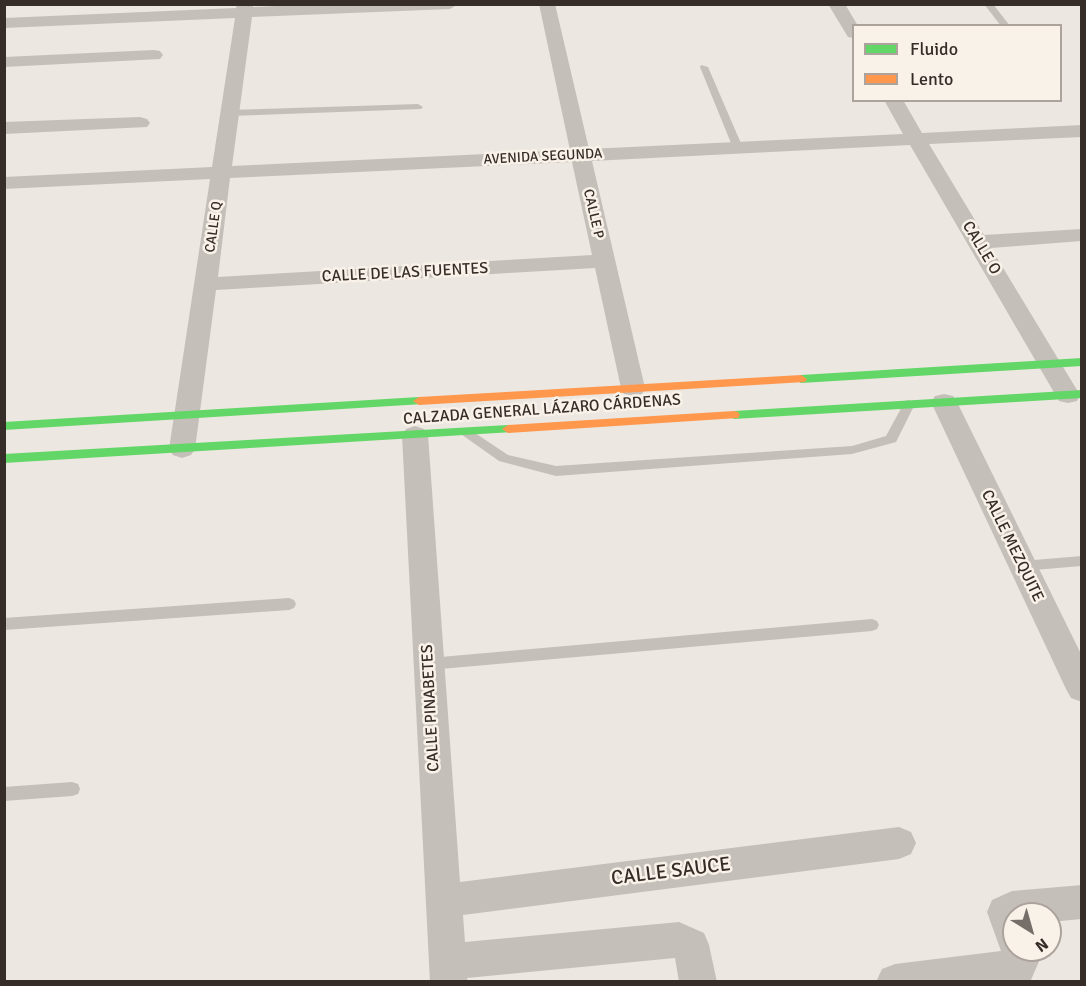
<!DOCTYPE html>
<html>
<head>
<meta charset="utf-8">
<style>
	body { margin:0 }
	#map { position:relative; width:1086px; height:986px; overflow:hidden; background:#ece7e1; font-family:Signika,sans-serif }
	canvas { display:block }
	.frame { position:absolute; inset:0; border:6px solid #362d28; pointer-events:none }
	.legend { position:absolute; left:852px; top:24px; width:210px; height:78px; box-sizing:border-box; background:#f9f2e9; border:2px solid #aba39c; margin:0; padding:8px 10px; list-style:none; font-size:18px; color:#362d28 }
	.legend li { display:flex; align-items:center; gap:12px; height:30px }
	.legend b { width:30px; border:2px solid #aba39c }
	.north { position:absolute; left:1002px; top:902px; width:60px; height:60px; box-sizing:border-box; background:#f9f2e9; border:2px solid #aba39c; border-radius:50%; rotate:143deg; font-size:16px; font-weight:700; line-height:24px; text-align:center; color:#362d28 }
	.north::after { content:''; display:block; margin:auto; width:21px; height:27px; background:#766e69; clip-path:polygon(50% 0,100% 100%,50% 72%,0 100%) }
</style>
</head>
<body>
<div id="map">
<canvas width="1086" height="986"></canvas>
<div class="frame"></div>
<ul class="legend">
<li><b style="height:8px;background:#63d668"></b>Fluido</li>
<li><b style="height:8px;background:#ff974d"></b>Lento</li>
</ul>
<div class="north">N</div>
</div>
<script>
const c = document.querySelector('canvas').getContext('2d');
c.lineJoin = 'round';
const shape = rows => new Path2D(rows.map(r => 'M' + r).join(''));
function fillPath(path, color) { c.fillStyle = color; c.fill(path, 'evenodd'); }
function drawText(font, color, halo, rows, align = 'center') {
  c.font = font + ' Signika,sans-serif'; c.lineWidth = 5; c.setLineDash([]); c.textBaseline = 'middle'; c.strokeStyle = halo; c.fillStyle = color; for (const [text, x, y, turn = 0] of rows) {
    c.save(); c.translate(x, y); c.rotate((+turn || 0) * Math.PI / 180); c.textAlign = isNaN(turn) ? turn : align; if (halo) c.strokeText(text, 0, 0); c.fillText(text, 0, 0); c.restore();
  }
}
fillPath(shape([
	[984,4,993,4,1010,26,1001,26,984,4],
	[701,65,708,67,743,148,741,150,733,148,700,67,701,65],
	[418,104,423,107,421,109,230,116,225,113,230,110,418,104],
	[909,400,915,404,896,442,852,454,556,476,499,461,458,432,459,429,469,429,508,455,556,466,852,446,886,436,905,401,909,400],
	[1082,556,1082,566,1022,571,1017,570,1015,566,1017,562,1022,561,1082,556],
	[289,598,294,600,296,604,294,608,289,610,4,630,4,618,289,598],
	[872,619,877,621,879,625,877,629,872,631,429,670,424,668,421,664,424,660,429,658,872,619],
	[72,782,78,784,80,789,78,794,72,796,4,801,4,787,72,782]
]), '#c5bfba');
fillPath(shape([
	[237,4,253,4,253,7,321,4,458,4,450,9,252,17,232,166,570,150,539,4,555,4,589,149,903,134,884,100,903,100,922,133,1082,125,1082,137,929,144,984,235,1082,229,1082,241,991,248,1080,395,1077,401,1068,403,1059,401,910,145,592,161,645,388,642,394,633,396,624,394,621,388,595,268,216,290,195,449,191,455,182,458,173,455,169,449,210,179,4,189,4,177,212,167,235,18,4,28,4,18,236,8,237,4],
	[572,162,592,255,218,277,230,178,572,162],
	[828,4,845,4,858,26,854,26,854,38,848,37,828,4],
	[154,50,160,51,163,55,160,59,4,67,4,57,154,50],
	[140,117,147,119,150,123,147,127,4,134,4,122,140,117],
	[944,394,953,396,957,402,1082,656,1082,702,1071,698,1066,689,931,402,935,396,944,394],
	[415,426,424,429,428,435,460,882,899,827,911,832,916,843,911,854,899,859,463,915,465,942,679,922,704,933,709,945,717,982,679,982,675,958,467,978,468,982,430,982,402,435,406,429,415,426],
	[1082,885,1082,919,1050,922,1050,914,1014,914,1014,950,1037,950,1040,959,1031,980,876,982,882,969,895,964,1001,951,987,912,992,900,1012,891,1082,885]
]), '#c5bfba');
fillPath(shape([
	[1082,358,1082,366,801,383,795,379,801,375,1082,358],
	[1082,390,1082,398,734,419,728,415,734,411,1082,390],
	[419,397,423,398,425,401,423,404,4,430,4,422,419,397],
	[508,425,513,426,514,429,513,432,4,463,4,454,508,425]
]), '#63d668');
fillPath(shape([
	[801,375,807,379,805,382,419,405,413,401,419,397,801,375],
	[734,411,738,412,740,415,738,418,508,433,502,429,508,425,734,411]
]), '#ff974d');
drawText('14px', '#362d28', '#f9f2e9', [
	["AVENIDA SEGUNDA",543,157,-3],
	["CALLE P",593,214,77],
	["CALLE Q",214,227,-82]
]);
drawText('16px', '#362d28', '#f9f2e9', [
	["CALLE O",981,248,59],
	["CALLE DE LAS FUENTES",405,273,-3],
	["CALZADA GENERAL LÁZARO CÁRDENAS",542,410,-4],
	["CALLE MEZQUITE",1012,546,64],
	["CALLE PINABETES",431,708,-93]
]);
drawText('20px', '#362d28', '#f9f2e9', [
	["CALLE SAUCE",671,872,-7]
]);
</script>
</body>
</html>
